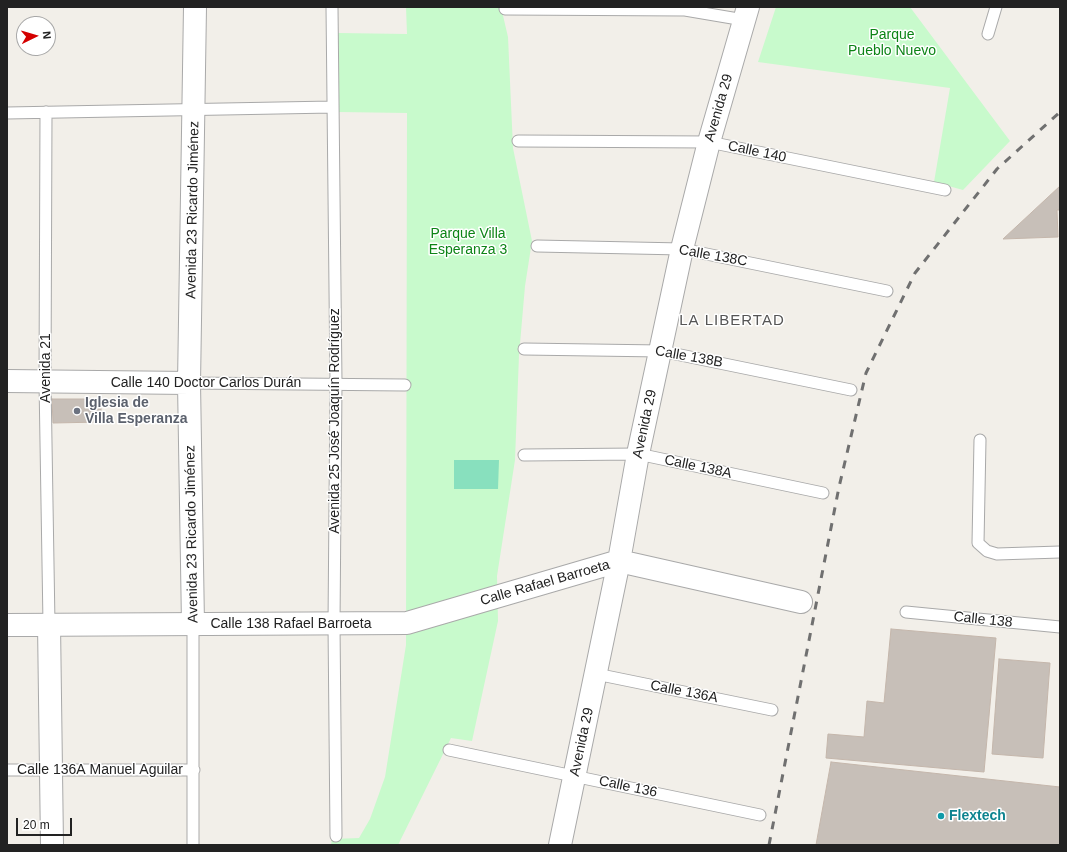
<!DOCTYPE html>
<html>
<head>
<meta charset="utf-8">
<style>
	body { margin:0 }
	#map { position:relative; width:1067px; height:852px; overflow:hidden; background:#f2efe9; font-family:Arial,sans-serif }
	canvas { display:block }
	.frame { position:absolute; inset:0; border:8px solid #222; pointer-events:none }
	.north { position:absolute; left:16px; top:16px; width:40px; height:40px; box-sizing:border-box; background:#fff; border:1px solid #a7a7a7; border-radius:50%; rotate:85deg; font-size:11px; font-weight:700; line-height:16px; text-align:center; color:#222 }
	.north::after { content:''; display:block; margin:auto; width:14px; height:18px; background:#d40000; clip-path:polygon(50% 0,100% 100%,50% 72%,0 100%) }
	.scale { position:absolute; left:16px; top:818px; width:56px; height:18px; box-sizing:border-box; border:2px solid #222; border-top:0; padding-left:5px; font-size:12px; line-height:14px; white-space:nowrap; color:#222; -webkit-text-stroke:3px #fff; paint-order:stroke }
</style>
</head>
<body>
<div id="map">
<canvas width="1067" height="852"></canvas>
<div class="frame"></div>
<div class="north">N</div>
<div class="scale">20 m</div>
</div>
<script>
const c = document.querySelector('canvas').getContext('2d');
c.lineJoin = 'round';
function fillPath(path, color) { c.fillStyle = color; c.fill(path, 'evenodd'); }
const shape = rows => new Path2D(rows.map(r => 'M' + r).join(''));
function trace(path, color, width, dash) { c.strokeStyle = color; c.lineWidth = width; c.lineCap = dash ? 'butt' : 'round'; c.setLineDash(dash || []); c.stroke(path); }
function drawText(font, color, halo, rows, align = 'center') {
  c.font = font + ' Arial,sans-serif'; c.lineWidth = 3; c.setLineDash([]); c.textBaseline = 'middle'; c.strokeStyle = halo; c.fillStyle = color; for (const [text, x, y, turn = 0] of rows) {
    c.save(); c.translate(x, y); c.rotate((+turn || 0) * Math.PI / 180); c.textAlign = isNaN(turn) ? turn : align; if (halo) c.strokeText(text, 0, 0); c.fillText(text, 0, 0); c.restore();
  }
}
fillPath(shape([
	[406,7,501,7,508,37,513,148,532,241,525,286,519,355,515,460,497,576,498,621,472,741,451,738,398,845,331,845,332,839,359,838,370,819,385,777,406,645,407,113,339,112,338,33,407,34],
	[776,7,910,7,1010,141,963,190,934,182,950,88,758,62]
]), '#c8facc');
fillPath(shape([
	[454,460,499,460,498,489,454,489]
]), '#88e0be');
const building = shape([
	[1060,186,1060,210,1057,210,1058,237,1003,239,1060,186],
	[52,399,101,399,101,422,53,423,52,399],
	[891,629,996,638,984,772,826,758,828,734,864,737,867,701,884,703,891,629],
	[999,659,1050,663,1043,758,992,754,999,659],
	[831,762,1060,787,1060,845,816,845,831,762]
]);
fillPath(building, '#c7bfb8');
trace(building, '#c4b6ab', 1);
const service = shape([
	[332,7,336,383,334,624,336,836],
	[505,9,685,10,744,20],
	[988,34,996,7],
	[46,112,45,382,49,624],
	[7,113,332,107],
	[518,141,709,142,945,190],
	[537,246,682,249,887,291],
	[524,349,661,351,851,390],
	[189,383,405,385],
	[980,440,978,543,987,551,997,554,1060,552],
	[524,455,638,454,823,493],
	[906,612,1060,627],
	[193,624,193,845],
	[596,674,772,710],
	[449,750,760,815],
	[7,770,194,770]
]);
const minor = shape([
	[7,381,189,383],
	[49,624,52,845],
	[193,624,189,383,195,7],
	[7,625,407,623,619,561,801,602],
	[560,845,619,561,638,454,682,249,709,142,748,7]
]);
trace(service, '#a9a9a9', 13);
trace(minor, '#a9a9a9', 24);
trace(service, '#fff', 11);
trace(minor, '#fff', 22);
trace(shape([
	[769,845,839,487,866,373,915,273,997,169,1060,112]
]), '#707070', 3, [8, 8]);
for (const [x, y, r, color] of [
	[77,411,4,"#6b7280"],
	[941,816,4,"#0f9aa8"]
]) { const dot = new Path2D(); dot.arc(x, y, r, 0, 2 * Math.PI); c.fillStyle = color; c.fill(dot); trace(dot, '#fff', 1.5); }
drawText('14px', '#0c8416', '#fff', [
	["Parque",892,35],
	["Pueblo Nuevo",892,51],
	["Parque Villa",468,234],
	["Esperanza 3",468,250]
]);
drawText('14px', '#222', '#fff', [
	["Avenida 29",719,108,-74],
	["Calle 140",757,152,12],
	["Avenida 23 Ricardo Jiménez",193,210,-89],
	["Calle 138C",713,256,10],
	["Calle 138B",689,357,10],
	["Avenida 21",46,368,-90],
	["Calle 140 Doctor Carlos Durán",206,383],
	["Avenida 25 José Joaquín Rodríguez",335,421,-90],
	["Avenida 29",645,424,-78],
	["Calle 138A",698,467,12],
	["Avenida 23 Ricardo Jiménez",192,534,-91],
	["Calle Rafael Barroeta",545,583,-16],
	["Calle 138",983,620,6],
	["Calle 138 Rafael Barroeta",291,624],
	["Calle 136A",684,692,11],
	["Avenida 29",582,742,-78],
	["Calle 136A Manuel Aguilar",100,770],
	["Calle 136",628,787,12]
]);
drawText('bold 14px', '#5b616d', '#fff', [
	["Iglesia de",85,403],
	["Villa Esperanza",85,419]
], 'left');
drawText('bold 14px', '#0d838f', '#fff', [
	["Flextech",949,816]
], 'left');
c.letterSpacing = '1px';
drawText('15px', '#555', '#fff', [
	["LA LIBERTAD",732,321]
]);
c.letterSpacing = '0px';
</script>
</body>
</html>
